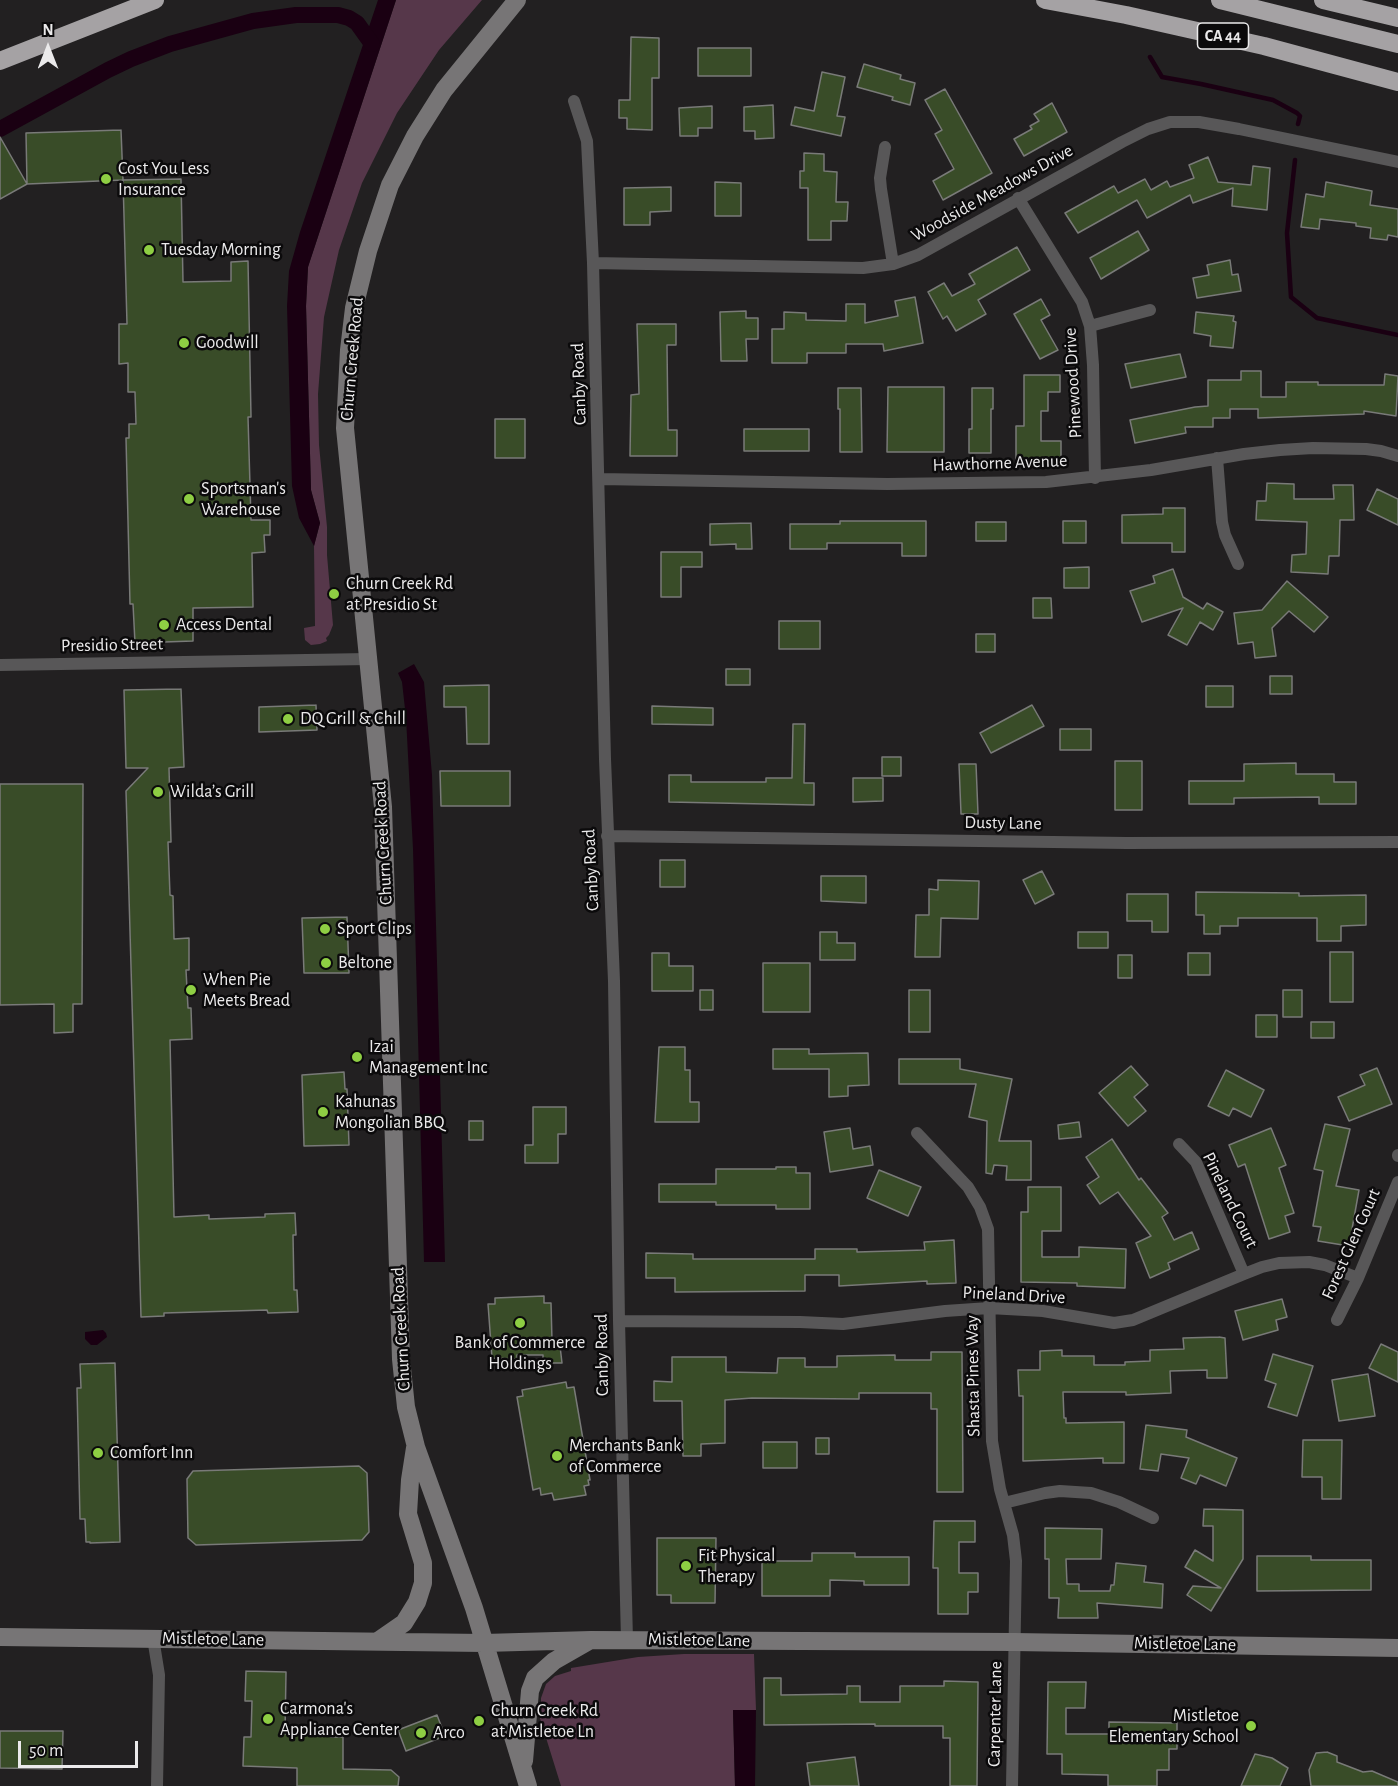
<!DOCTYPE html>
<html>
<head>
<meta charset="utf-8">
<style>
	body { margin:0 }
	#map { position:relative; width:1398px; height:1786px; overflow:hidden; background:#222021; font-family:"Alegreya Sans",sans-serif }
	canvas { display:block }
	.north { position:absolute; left:18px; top:18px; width:60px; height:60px; -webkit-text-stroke:4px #0b0a0b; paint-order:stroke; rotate:0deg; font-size:16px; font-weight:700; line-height:24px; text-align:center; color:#ebeaeb }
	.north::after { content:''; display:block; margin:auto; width:21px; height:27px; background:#ebeaeb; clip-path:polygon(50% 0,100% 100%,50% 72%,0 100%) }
	.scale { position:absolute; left:18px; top:1741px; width:120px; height:27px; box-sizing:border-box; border:3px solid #ebeaeb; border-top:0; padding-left:8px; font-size:18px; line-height:21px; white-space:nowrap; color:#ebeaeb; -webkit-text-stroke:4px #0b0a0b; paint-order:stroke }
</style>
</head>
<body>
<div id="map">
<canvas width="1398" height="1786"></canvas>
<div class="north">N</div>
<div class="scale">50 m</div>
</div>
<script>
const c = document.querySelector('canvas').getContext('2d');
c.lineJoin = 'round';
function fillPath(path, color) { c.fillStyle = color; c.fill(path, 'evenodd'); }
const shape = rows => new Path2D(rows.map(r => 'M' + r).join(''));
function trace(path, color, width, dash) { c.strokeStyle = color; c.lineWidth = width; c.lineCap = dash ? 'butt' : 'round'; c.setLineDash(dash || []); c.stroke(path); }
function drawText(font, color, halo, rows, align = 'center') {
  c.font = font + ' "Alegreya Sans",sans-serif'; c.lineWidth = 5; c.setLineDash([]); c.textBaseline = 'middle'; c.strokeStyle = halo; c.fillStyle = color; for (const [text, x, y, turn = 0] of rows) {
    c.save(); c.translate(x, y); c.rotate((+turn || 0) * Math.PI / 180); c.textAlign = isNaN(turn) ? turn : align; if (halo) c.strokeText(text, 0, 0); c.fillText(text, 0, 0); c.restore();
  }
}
fillPath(shape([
	[396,0,482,0,439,50,397,113,362,183,339,250,324,317,318,394,319,445,327,527,327,555,333,625,329,635,326,638,327,641,320,644,311,645,305,640,304,628,315,626,314,546,320,523,311,490,306,306,308,267],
	[684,1654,754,1654,756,1710,733,1710,735,1786,561,1786,538,1712,541,1711,541,1698,546,1684,555,1676,571,1671,571,1668,638,1657]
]), '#56374a');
fillPath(shape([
	[378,0,396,0,308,267,306,306,311,490,320,523,314,546,299,518,292,486,287,306,289,271,300,232],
	[414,664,424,682,432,775,445,1262,424,1262,413,849,406,718,402,682,398,673],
	[103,1330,106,1333,107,1337,97,1345,91,1345,85,1339,85,1332],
	[733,1710,756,1710,755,1786,735,1786]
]), '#1a0012');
trace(shape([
	[1150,57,1162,77,1201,84,1273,100,1297,113,1300,116,1298,124],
	[1295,160,1287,233,1291,297,1317,318,1398,335]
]), '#1a0012', 4.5);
trace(shape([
	[0,129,108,70,131,59,170,44,253,21,296,15,338,15,349,18,357,23,372,44]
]), '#1a0012', 16);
const building = shape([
	[631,37,659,38,659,78,652,78,652,130,627,129,627,118,619,118,619,100,630,100,631,37],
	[698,48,751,48,751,76,698,76,698,48],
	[864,64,901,75,900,79,915,83,910,105,892,100,893,97,857,87,864,64],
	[822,72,845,77,837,116,845,117,841,136,791,125,795,107,814,111,822,72],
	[945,89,992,173,943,200,933,181,954,169,935,134,942,130,925,100,945,89],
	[1052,103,1067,132,1024,156,1014,139,1032,129,1030,126,1039,121,1034,114,1052,103],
	[773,105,774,138,755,139,755,131,744,131,744,107,773,105],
	[712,106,712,128,698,128,698,136,680,136,679,108,712,106],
	[121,130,123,180,27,184,26,133,121,130],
	[0,137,27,184,0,199,0,137],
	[804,153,824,154,824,171,837,172,836,202,848,202,847,221,831,221,831,240,808,240,808,188,800,188,800,171,804,171,804,153],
	[1208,157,1218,182,1251,185,1253,166,1270,168,1267,210,1232,206,1233,188,1193,203,1190,195,1147,218,1137,200,1078,233,1065,213,1114,186,1118,193,1145,179,1151,190,1167,181,1170,187,1194,178,1189,165,1208,157],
	[181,179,183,282,231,281,231,262,248,261,251,417,248,417,251,520,270,520,270,535,264,535,265,552,252,553,253,607,193,608,193,641,135,643,133,604,130,604,126,438,129,438,129,424,136,424,135,392,128,392,128,363,119,364,119,324,127,324,123,180,181,179],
	[715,182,741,183,741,216,715,216,715,182],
	[1326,182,1372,191,1370,205,1398,209,1398,237,1388,235,1387,240,1370,238,1371,228,1356,226,1356,223,1320,219,1319,229,1301,227,1306,194,1324,197,1326,182],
	[671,187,671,211,650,212,650,225,624,225,624,188,671,187],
	[1138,231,1149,250,1101,279,1090,258,1138,231],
	[1017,247,1030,270,978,300,986,314,956,331,947,316,943,319,928,292,944,283,952,296,975,284,969,274,1017,247],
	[1230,260,1232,275,1238,274,1241,291,1197,298,1193,278,1209,275,1207,265,1230,260],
	[915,297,923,343,884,351,883,344,846,344,846,353,807,353,807,363,772,363,772,329,784,329,784,312,806,313,806,320,846,321,846,304,865,304,865,323,898,316,895,301,915,297],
	[1041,299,1050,315,1041,320,1058,350,1040,359,1014,314,1041,299],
	[746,311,746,318,758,318,758,339,746,339,747,361,721,361,720,312,746,311],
	[1196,312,1234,316,1233,321,1236,322,1233,348,1210,346,1211,336,1194,333,1196,312],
	[637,324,676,324,676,345,667,345,668,430,677,430,677,456,630,456,631,395,639,394,637,324],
	[1180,354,1186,377,1131,388,1125,364,1180,354],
	[1241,371,1261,371,1261,397,1286,397,1286,382,1318,382,1318,385,1384,385,1385,374,1398,376,1396,416,1364,411,1364,414,1258,418,1258,409,1230,409,1230,418,1213,418,1213,427,1185,427,1186,433,1135,443,1130,420,1195,407,1208,406,1208,380,1241,380,1241,371],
	[1024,375,1060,375,1060,392,1048,392,1048,411,1041,411,1041,441,1061,441,1061,459,1016,459,1016,426,1024,426,1024,375],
	[888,387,944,387,944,452,887,452,888,387],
	[838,388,861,388,862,452,840,452,840,409,838,409,838,388],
	[972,388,993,388,993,409,991,409,991,453,969,453,969,429,972,429,972,388],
	[495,419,525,419,525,458,495,458,495,419],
	[744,429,809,429,809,451,744,451,744,429],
	[1267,483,1294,484,1294,499,1334,499,1333,485,1353,485,1354,520,1340,520,1339,556,1329,556,1328,574,1291,572,1292,555,1306,554,1307,522,1256,520,1257,501,1266,501,1267,483],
	[1377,489,1398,499,1398,525,1367,510,1377,489],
	[1163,508,1185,508,1185,552,1172,552,1172,543,1122,543,1122,515,1163,514,1163,508],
	[840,521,926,521,926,556,902,556,902,543,827,543,827,549,790,549,790,524,840,524,840,521],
	[1063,521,1086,521,1086,543,1063,543,1063,521],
	[976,522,1006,522,1006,541,976,541,976,522],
	[751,523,752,549,736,549,736,544,710,545,710,524,751,523],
	[661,552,702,552,702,567,681,567,681,597,661,597,661,552],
	[1089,567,1089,588,1064,588,1064,568,1089,567],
	[1173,569,1183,597,1203,609,1207,603,1223,612,1213,630,1200,622,1187,645,1168,635,1183,608,1142,622,1130,591,1155,583,1153,576,1173,569],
	[1287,581,1328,617,1314,632,1289,611,1272,628,1276,656,1255,658,1253,642,1238,644,1234,613,1262,610,1287,581],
	[1033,598,1051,598,1052,618,1033,618,1033,598],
	[779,621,820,621,820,649,779,649,779,621],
	[976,634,995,634,995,652,976,652,976,634],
	[726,669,750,669,750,685,726,685,726,669],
	[1270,676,1292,676,1292,694,1270,694,1270,676],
	[489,685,489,744,467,744,466,707,444,707,444,686,489,685],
	[1206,686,1233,686,1233,707,1206,707,1206,686],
	[181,689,184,767,169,768,171,842,168,842,170,895,173,896,174,939,189,938,189,970,186,970,188,1008,191,1008,192,1039,170,1040,174,1217,209,1215,209,1219,265,1217,265,1214,295,1213,296,1235,293,1235,294,1290,297,1290,298,1312,268,1313,267,1310,164,1313,164,1316,141,1317,126,791,148,768,126,768,124,690,181,689],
	[316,705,317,730,259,732,259,707,316,705],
	[1032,705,1044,726,991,753,980,733,1032,705],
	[652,706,713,708,713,725,652,724,652,706],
	[793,724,805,724,804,783,814,783,814,805,669,802,669,775,691,775,691,782,766,782,766,778,792,778,793,724],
	[1060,729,1091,729,1091,750,1060,750,1060,729],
	[882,757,901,757,901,776,882,776,882,757],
	[1115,761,1142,761,1142,810,1115,810,1115,761],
	[1296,763,1296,774,1334,774,1334,782,1356,782,1356,804,1319,804,1319,797,1234,798,1234,804,1189,804,1189,781,1244,781,1244,764,1296,763],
	[959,764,976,764,978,814,961,814,959,764],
	[440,771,510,771,510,806,441,806,440,771],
	[853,778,883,778,883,801,853,802,853,778],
	[0,784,83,784,82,1004,73,1004,73,1032,54,1033,54,1004,0,1005,0,784],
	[660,860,685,860,685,887,660,887,660,860],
	[1042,871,1054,894,1035,904,1023,880,1042,871],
	[821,876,866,876,866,903,821,901,821,876],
	[938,880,979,881,978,919,941,918,940,957,915,957,916,915,929,915,929,889,938,890,938,880],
	[1196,892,1299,893,1299,896,1366,895,1366,925,1341,926,1341,941,1317,941,1317,918,1238,918,1238,926,1220,926,1220,934,1204,934,1204,915,1196,915,1196,892],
	[1127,894,1168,894,1168,932,1152,932,1152,921,1127,921,1127,894],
	[347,917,349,973,304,973,302,918,347,917],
	[820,932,837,932,837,943,855,943,855,960,820,960,820,932],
	[1078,932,1108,932,1108,948,1078,948,1078,932],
	[1330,952,1353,952,1353,1002,1330,1002,1330,952],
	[652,953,669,953,669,966,693,966,693,991,652,991,652,953],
	[1188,953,1210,953,1210,975,1188,975,1188,953],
	[1118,955,1132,955,1132,978,1118,978,1118,955],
	[763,963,810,963,810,1012,763,1012,763,963],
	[700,990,713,990,713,1010,700,1010,700,990],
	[909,990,930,990,930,1032,909,1032,909,990],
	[1283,990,1302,990,1302,1017,1283,1017,1283,990],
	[1256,1015,1277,1015,1277,1037,1256,1037,1256,1015],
	[1311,1022,1334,1022,1334,1038,1311,1038,1311,1022],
	[659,1047,685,1047,685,1070,690,1070,690,1102,699,1102,699,1122,655,1122,659,1047],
	[773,1049,809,1049,809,1054,868,1053,869,1085,848,1086,848,1096,829,1097,829,1069,773,1069,773,1049],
	[899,1059,960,1059,960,1069,1012,1079,999,1141,1031,1141,1031,1180,1006,1180,1007,1166,994,1165,992,1174,986,1173,987,1121,969,1117,976,1084,899,1084,899,1059],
	[1131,1066,1148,1085,1134,1097,1146,1111,1128,1126,1099,1093,1131,1066],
	[1377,1068,1392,1104,1349,1121,1338,1097,1365,1085,1360,1075,1377,1068],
	[1226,1070,1264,1090,1251,1117,1233,1108,1229,1116,1208,1106,1226,1070],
	[344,1072,345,1089,347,1089,349,1145,304,1146,302,1075,344,1072],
	[533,1107,566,1107,566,1134,558,1134,558,1163,525,1163,525,1145,533,1145,533,1107],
	[469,1121,483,1121,483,1140,469,1140,469,1121],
	[1079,1122,1081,1137,1059,1139,1058,1125,1079,1122],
	[1325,1124,1350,1129,1336,1186,1359,1190,1349,1246,1318,1241,1321,1227,1313,1226,1323,1171,1314,1169,1325,1124],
	[850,1128,853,1149,870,1146,873,1165,830,1172,824,1132,850,1128],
	[1271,1128,1286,1165,1279,1168,1294,1213,1285,1216,1290,1232,1269,1239,1245,1164,1238,1167,1229,1145,1271,1128],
	[1112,1139,1139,1180,1141,1178,1168,1213,1162,1217,1174,1240,1192,1232,1199,1249,1168,1263,1170,1269,1150,1278,1136,1243,1151,1236,1118,1192,1100,1204,1087,1185,1099,1177,1086,1157,1112,1139],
	[776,1167,796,1167,796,1173,810,1173,810,1209,776,1209,776,1205,716,1205,716,1202,659,1202,659,1184,716,1184,716,1169,776,1169,776,1167],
	[879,1170,921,1187,908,1216,867,1198,879,1170],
	[1028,1187,1061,1187,1061,1231,1042,1231,1042,1257,1079,1257,1079,1247,1126,1249,1125,1288,1077,1286,1077,1283,1021,1282,1021,1212,1028,1212,1028,1187],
	[954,1240,956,1283,927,1284,927,1281,839,1286,839,1275,805,1275,805,1291,675,1292,675,1278,646,1278,646,1253,693,1254,693,1259,815,1259,815,1249,857,1249,857,1252,925,1250,924,1242,954,1240],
	[544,1296,544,1303,551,1303,552,1341,560,1346,562,1363,543,1363,543,1355,517,1355,517,1359,492,1358,488,1304,495,1304,495,1298,544,1296],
	[1282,1299,1287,1317,1276,1320,1278,1330,1243,1340,1235,1311,1282,1299],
	[1219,1337,1225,1338,1227,1378,1207,1378,1207,1370,1170,1371,1171,1393,1126,1395,1126,1392,1063,1392,1064,1418,1066,1418,1066,1423,1124,1422,1124,1463,1103,1463,1103,1458,1023,1461,1023,1396,1019,1396,1018,1370,1040,1370,1040,1351,1062,1350,1062,1356,1094,1356,1094,1365,1125,1365,1125,1362,1150,1361,1150,1350,1184,1349,1183,1338,1219,1337],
	[1381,1344,1398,1352,1398,1382,1369,1368,1381,1344],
	[931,1352,962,1352,963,1492,937,1492,937,1409,931,1409,931,1393,859,1393,859,1399,752,1398,725,1400,725,1443,701,1444,701,1456,683,1456,682,1401,654,1401,654,1381,672,1382,672,1357,726,1357,726,1372,777,1373,778,1358,805,1358,805,1367,837,1367,837,1356,895,1355,895,1360,931,1360,931,1352],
	[1273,1354,1313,1366,1297,1416,1268,1407,1276,1384,1265,1380,1273,1354],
	[115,1363,120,1542,90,1543,90,1542,86,1542,85,1519,80,1519,77,1388,81,1388,80,1364,115,1363],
	[1368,1374,1375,1416,1339,1421,1332,1380,1368,1374],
	[566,1382,567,1388,574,1387,590,1480,588,1480,589,1485,584,1486,586,1495,554,1500,552,1493,541,1495,540,1488,533,1490,517,1397,523,1396,522,1390,566,1382],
	[1146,1425,1187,1430,1186,1437,1237,1458,1226,1486,1200,1475,1196,1484,1181,1478,1189,1458,1161,1454,1158,1471,1140,1469,1146,1425],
	[816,1438,829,1438,829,1454,816,1454,816,1438],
	[1303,1440,1342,1440,1341,1499,1322,1499,1322,1477,1302,1477,1303,1440],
	[763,1442,797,1442,797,1468,763,1468,763,1442],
	[359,1466,367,1473,369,1532,362,1540,196,1545,188,1538,187,1479,193,1471,359,1466],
	[1204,1509,1243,1510,1243,1559,1211,1611,1187,1595,1193,1586,1221,1588,1185,1567,1195,1550,1213,1561,1213,1526,1203,1526,1204,1509],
	[934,1521,975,1521,975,1542,959,1542,959,1573,978,1573,978,1592,968,1592,968,1614,938,1614,938,1568,933,1568,934,1521],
	[1045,1528,1102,1529,1101,1559,1066,1559,1067,1584,1079,1584,1079,1591,1110,1591,1111,1585,1114,1585,1116,1563,1146,1566,1144,1582,1163,1584,1162,1608,1097,1603,1098,1618,1058,1618,1059,1598,1049,1598,1049,1559,1045,1559,1045,1528],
	[657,1538,716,1538,715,1603,671,1603,671,1595,657,1595,657,1538],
	[812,1553,855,1553,855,1557,909,1557,909,1585,864,1585,864,1581,830,1580,830,1596,762,1596,762,1561,812,1561,812,1553],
	[1257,1556,1311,1556,1311,1560,1371,1560,1371,1590,1257,1591,1257,1556],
	[246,1671,286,1672,285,1734,331,1735,331,1737,343,1737,343,1769,391,1770,399,1777,398,1786,297,1786,297,1768,243,1766,244,1737,251,1737,252,1701,245,1701,246,1671],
	[764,1678,781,1678,781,1695,847,1694,847,1686,860,1686,860,1702,900,1702,900,1686,944,1686,944,1681,978,1682,977,1786,950,1786,950,1738,943,1738,943,1726,875,1726,875,1724,764,1725,764,1678],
	[1048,1682,1086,1682,1085,1708,1066,1708,1066,1734,1109,1734,1109,1722,1177,1723,1177,1749,1169,1749,1169,1770,1157,1770,1157,1786,1108,1786,1108,1775,1062,1774,1062,1754,1047,1754,1048,1682],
	[437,1715,445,1736,406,1751,398,1730,437,1715],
	[0,1731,63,1731,62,1769,0,1768,0,1731],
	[1327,1752,1337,1756,1337,1762,1363,1772,1372,1771,1398,1782,1398,1786,1311,1786,1309,1770,1316,1753,1327,1752],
	[1255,1754,1272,1758,1288,1768,1280,1786,1241,1786,1255,1754],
	[855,1757,859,1786,810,1786,807,1763,855,1757]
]);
fillPath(building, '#394c28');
trace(building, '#797a78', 1.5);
trace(shape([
	[574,101,587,141,593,263,605,759,614,981,619,1321,627,1640],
	[885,147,880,178,881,189,893,264],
	[1018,198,1082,302,1090,326,1093,365,1095,478],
	[593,263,863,268,893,264,918,255,1122,142,1148,129,1170,122,1199,122,1239,129,1398,162],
	[1090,326,1150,310],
	[1217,458,1222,522,1225,535,1238,564],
	[600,479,887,484,1046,482,1151,470,1244,454,1280,450,1313,448,1366,449,1381,451,1398,456],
	[0,665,368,659],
	[607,836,1127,843,1398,842],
	[917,1133,968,1187,980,1207,988,1229,992,1441,1000,1489,1013,1535,1016,1561,1012,1786],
	[1179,1144,1196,1162,1244,1274],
	[1398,1155,1398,1156],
	[1337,1320,1358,1278,1398,1182],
	[619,1321,800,1322,843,1324,945,1311,989,1308,1043,1311,1114,1323,1133,1320,1244,1274,1262,1267,1279,1263,1309,1262,1325,1265,1358,1278],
	[1004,1503,1045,1493,1060,1491,1091,1493,1119,1502,1153,1518],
	[153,1638,159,1675,157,1786]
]), '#585758', 12);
trace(shape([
	[517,0,444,90,415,136,390,185,368,251,354,308,349,350,345,428,383,807,401,1359,406,1407,416,1447,474,1608,528,1786],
	[0,1637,484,1643,591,1640,1014,1642,1398,1648],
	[378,1641,404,1623,417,1602,423,1583,423,1563,408,1514,410,1480,415,1448],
	[524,1761,530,1691,535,1678,554,1661,589,1641]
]), '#777576', 18);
trace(shape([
	[1045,0,1126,15,1264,46,1398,82],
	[1220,0,1398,44],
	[1323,0,1398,18],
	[0,61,155,0]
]), '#a5a2a4', 18);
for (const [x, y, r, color] of [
	[106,179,6,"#8ece43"],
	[149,250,6,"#8ece43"],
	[184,343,6,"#8ece43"],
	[189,499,6,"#8ece43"],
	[334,594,6,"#8ece43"],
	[164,625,6,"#8ece43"],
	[288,719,6,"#8ece43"],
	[158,792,6,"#8ece43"],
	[325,929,6,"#8ece43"],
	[326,963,6,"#8ece43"],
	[191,990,6,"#8ece43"],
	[357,1057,6,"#8ece43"],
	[323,1112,6,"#8ece43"],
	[520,1323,6,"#8ece43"],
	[98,1453,6,"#8ece43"],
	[557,1456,6,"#8ece43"],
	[686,1566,6,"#8ece43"],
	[268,1719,6,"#8ece43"],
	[479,1721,6,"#8ece43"],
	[1251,1726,6,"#8ece43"],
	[421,1733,6,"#8ece43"]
]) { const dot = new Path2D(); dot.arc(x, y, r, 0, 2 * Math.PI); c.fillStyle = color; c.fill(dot); trace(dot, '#0b0a0b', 2); }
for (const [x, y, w] of [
	[1223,36,51]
]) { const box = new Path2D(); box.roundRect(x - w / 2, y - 13, w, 26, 4.5); c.fillStyle = '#0b0a0b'; c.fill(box); trace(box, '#ebeaeb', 1.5); }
drawText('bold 16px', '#ebeaeb', null, [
	["CA 44",1223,36]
]);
drawText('18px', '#ebeaeb', '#0b0a0b', [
	["Cost You Less",118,169],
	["Insurance",118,190],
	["Tuesday Morning",161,250],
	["Goodwill",196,343],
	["Sportsman's",201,489],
	["Warehouse",201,510],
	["Churn Creek Rd",346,584],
	["at Presidio St",346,605],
	["Access Dental",176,625],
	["DQ Grill & Chill",300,719],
	["Wilda’s Grill",170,792],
	["Sport Clips",337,929],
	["Beltone",338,963],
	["When Pie",203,980],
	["Meets Bread",203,1001],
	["Izai",369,1047],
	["Management Inc",369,1068],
	["Kahunas",335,1102],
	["Mongolian BBQ",335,1123],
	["Bank of Commerce",520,1343,"center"],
	["Holdings",520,1364,"center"],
	["Merchants Bank",569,1446],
	["of Commerce",569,1467],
	["Comfort Inn",110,1453],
	["Fit Physical",698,1556],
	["Therapy",698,1577],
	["Carmona's",280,1709],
	["Appliance Center",280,1730],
	["Churn Creek Rd",491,1711],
	["at Mistletoe Ln",491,1732],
	["Mistletoe",1239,1716,"right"],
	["Elementary School",1239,1737,"right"],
	["Arco",433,1733]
], 'left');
drawText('18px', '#ebeaeb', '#0b0a0b', [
	["Woodside Meadows Drive",992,193,-29],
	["Churn Creek Road",352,359,-85],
	["Pinewood Drive",1073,383,-93],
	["Canby Road",579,384,-92],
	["Hawthorne Avenue",1000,463,-2],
	["Presidio Street",112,645,-1],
	["Dusty Lane",1003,823,1],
	["Churn Creek Road",383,843,-93],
	["Canby Road",591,870,-93],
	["Pineland Court",1230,1200,64],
	["Forest Glen Court",1351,1244,-66],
	["Pineland Drive",1014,1295,3],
	["Churn Creek Road",401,1329,-93],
	["Canby Road",602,1355,-91],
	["Shasta Pines Way",973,1376,-91],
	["Mistletoe Lane",213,1639,1],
	["Mistletoe Lane",699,1640,1],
	["Mistletoe Lane",1185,1644,1],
	["Carpenter Lane",995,1714,-89]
]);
</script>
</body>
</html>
